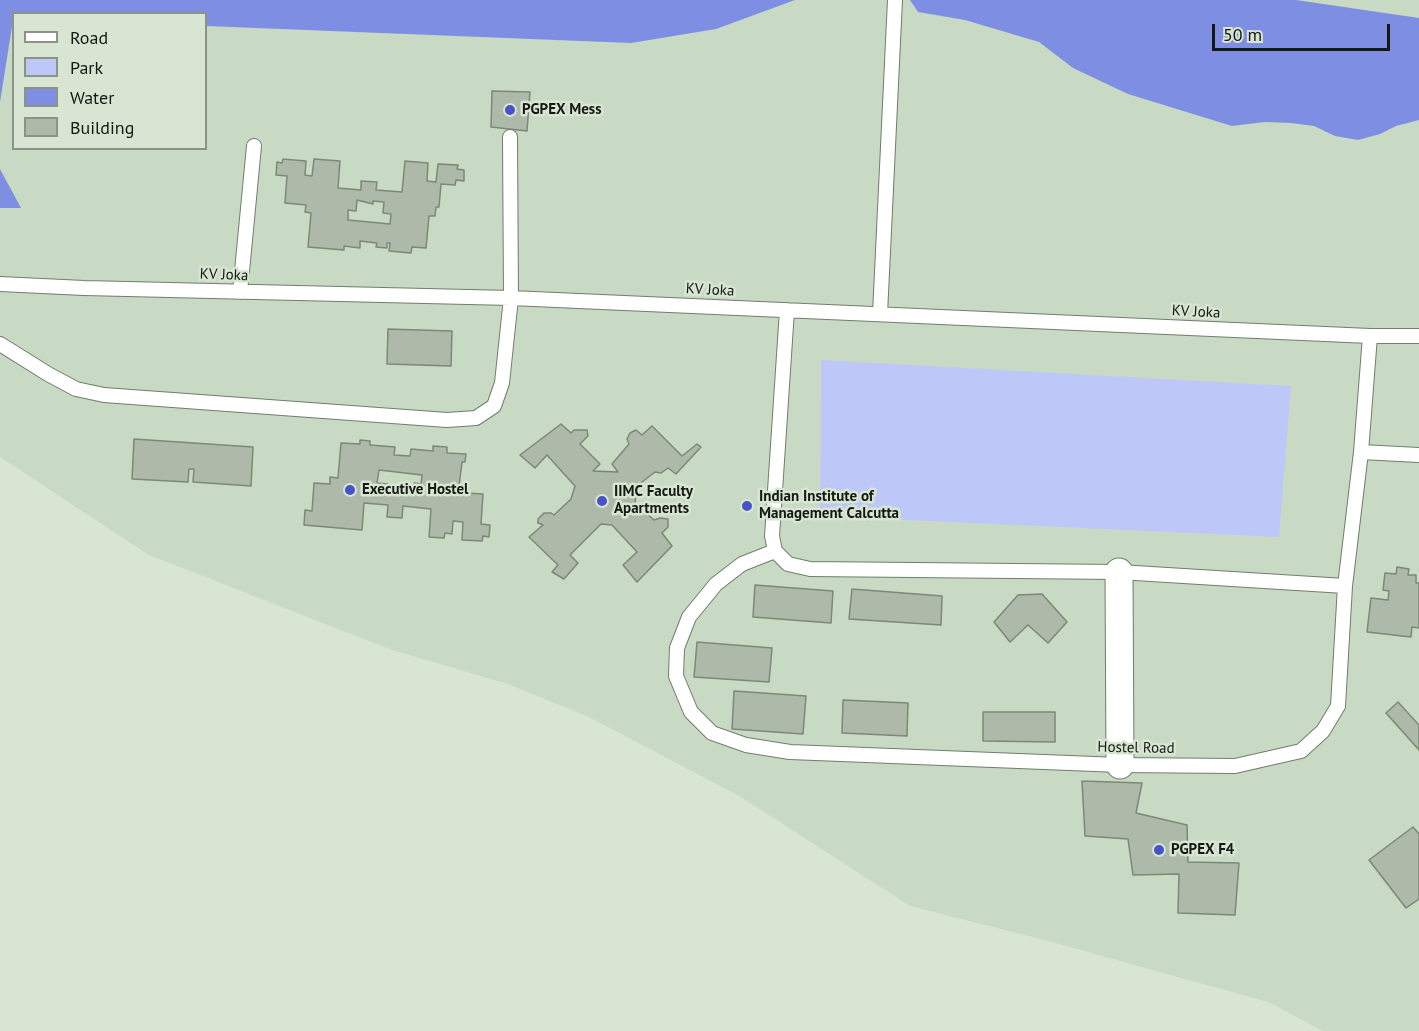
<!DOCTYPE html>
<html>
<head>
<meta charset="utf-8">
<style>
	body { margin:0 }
	#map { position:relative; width:1419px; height:1031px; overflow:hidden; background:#d8e5d3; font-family:"PT Sans",sans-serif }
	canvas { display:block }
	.legend { position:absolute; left:12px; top:12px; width:195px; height:138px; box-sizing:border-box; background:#d8e5d3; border:2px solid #8a9386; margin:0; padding:8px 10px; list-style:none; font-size:18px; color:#141913 }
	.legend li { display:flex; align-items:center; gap:12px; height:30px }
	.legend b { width:30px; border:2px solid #8a9386 }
	.scale { position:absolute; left:1212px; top:24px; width:178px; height:27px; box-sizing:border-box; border:3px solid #141913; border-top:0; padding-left:8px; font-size:18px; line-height:21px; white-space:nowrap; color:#141913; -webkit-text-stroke:4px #d8e5d3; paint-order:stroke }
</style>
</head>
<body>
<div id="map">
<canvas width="1419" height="1031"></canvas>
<ul class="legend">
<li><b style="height:8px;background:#fff"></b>Road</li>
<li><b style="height:16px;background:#bdc8f9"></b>Park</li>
<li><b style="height:16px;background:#7e8fe3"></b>Water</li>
<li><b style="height:16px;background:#adb9a9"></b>Building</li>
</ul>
<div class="scale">50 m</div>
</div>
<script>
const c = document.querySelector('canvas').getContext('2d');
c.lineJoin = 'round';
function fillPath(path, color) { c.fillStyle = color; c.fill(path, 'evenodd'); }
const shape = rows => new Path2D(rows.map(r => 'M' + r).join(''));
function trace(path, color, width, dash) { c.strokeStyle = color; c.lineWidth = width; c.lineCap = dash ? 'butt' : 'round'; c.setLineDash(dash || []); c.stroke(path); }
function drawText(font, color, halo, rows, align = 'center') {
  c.font = font + ' "PT Sans",sans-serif'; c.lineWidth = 5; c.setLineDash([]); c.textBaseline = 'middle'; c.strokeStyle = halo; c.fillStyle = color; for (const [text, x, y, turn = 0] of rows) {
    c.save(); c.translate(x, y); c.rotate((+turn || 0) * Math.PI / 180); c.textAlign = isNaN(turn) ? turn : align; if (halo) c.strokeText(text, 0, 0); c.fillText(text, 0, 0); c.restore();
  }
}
fillPath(shape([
	[0,0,1419,0,1419,1031,1323,1031,1268,1002,1041,939,910,906,741,797,589,717,508,684,392,650,149,555,0,457],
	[14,14,206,14,206,148,14,148]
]), '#c8dac3');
fillPath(shape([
	[821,360,1291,386,1279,537,820,516]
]), '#bdc8f9');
fillPath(shape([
	[0,0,795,0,716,29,631,43,206,26,206,14,14,14,0,102],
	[910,0,1296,0,1419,18,1419,120,1396,126,1380,134,1358,140,1335,136,1314,126,1291,123,1265,122,1232,126,1128,94,1073,68,1039,42,965,20,918,12],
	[0,169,21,208,0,208]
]), '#7e8fe3');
const building = shape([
	[492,91,530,92,527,131,491,127,492,91],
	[283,159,306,161,305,175,312,176,314,159,340,161,338,188,361,190,361,181,377,182,376,190,402,192,405,161,428,163,427,181,436,182,438,164,458,165,457,169,464,170,464,181,456,180,455,185,441,184,439,207,436,207,435,216,429,216,426,248,412,247,411,253,389,251,390,243,387,243,387,248,376,247,377,243,360,241,360,248,344,246,344,250,308,247,311,213,305,212,306,205,285,203,287,176,276,175,277,162,282,163,283,159],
	[357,200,373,204,373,201,384,202,383,213,391,214,390,224,348,220,348,210,356,211,357,200],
	[388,329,452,331,451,366,387,364,388,329],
	[561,424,571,433,574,430,587,430,588,436,580,444,600,464,593,471,618,472,612,464,629,444,627,439,630,433,636,430,642,435,652,426,682,456,697,444,701,447,676,474,668,468,661,473,655,472,637,486,635,503,654,520,660,518,668,519,668,527,662,533,672,546,637,582,623,565,637,552,612,525,601,524,570,555,578,563,564,579,552,572,558,565,529,537,543,525,538,523,538,519,544,513,551,513,554,515,571,499,575,486,547,455,535,468,520,455,561,424],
	[134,439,253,447,251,486,193,482,194,469,189,469,188,482,132,479,134,439],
	[360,440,370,441,370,445,395,447,394,455,410,456,411,449,433,451,433,446,447,447,447,453,466,454,465,462,462,462,459,486,465,487,465,493,483,494,481,524,490,525,489,537,483,536,482,541,462,540,463,522,453,521,452,534,445,533,444,538,429,537,431,509,403,506,402,518,387,517,388,505,364,503,362,530,304,525,305,510,312,511,314,483,330,484,330,477,338,478,341,443,360,444,360,440],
	[379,470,422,475,421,484,414,483,412,495,387,493,388,484,377,483,379,470],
	[1397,567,1409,569,1408,575,1416,575,1416,583,1419,583,1419,628,1412,627,1411,637,1367,632,1371,598,1388,600,1389,591,1383,590,1385,573,1396,574,1397,567],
	[755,585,833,591,831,623,753,617,755,585],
	[852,589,942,596,941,625,849,619,852,589],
	[1042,594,1067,622,1048,643,1028,625,1010,642,994,622,1018,595,1042,594],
	[697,642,772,648,769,682,694,677,697,642],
	[734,691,806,696,803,734,732,729,734,691],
	[843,700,908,703,907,736,842,733,843,700],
	[1398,702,1419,725,1419,750,1386,713,1398,702],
	[983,712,1055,712,1055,742,983,741,983,712],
	[1082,781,1142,783,1136,813,1187,825,1188,862,1239,863,1235,915,1178,913,1179,874,1133,875,1128,839,1085,836,1082,781],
	[1413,827,1419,834,1419,899,1406,908,1369,860,1413,827]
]);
fillPath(building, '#adb9a9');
trace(building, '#7c8878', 1.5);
const service = shape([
	[0,284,84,288,511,298,1370,336,1419,336],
	[240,292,254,146],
	[880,314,895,0],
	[0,344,48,374,76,389,104,395,447,420,476,418,494,406,502,383,511,298,510,137],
	[1361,452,1419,455],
	[775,551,742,564,716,584,689,617,677,648,676,676,691,712,712,733,746,745,790,752,1120,765,1235,766,1301,751,1323,731,1338,706,1345,586,1361,452,1370,336],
	[775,551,788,564,810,569,1119,572,1345,586],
	[775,551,772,536,787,310]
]);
const minor = shape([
	[1119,572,1120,765]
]);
trace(service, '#717d6d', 16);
trace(minor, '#717d6d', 29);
trace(service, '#fff', 14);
trace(minor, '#fff', 27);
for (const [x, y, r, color] of [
	[510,110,6,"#4953c8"],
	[350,490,6,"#4953c8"],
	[602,501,6,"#4953c8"],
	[747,506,6,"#4953c8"],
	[1159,850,6,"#4953c8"]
]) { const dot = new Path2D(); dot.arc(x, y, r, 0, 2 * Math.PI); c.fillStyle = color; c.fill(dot); trace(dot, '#d8e5d3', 2); }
drawText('bold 15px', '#141913', '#d8e5d3', [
	["PGPEX Mess",522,110],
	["Executive Hostel",362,490],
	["IIMC Faculty",614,492],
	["Apartments",614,509],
	["Indian Institute of",759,497],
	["Management Calcutta",759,514],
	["PGPEX F4",1171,850]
], 'left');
drawText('15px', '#141913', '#d8e5d3', [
	["KV Joka",224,275,2],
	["KV Joka",710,290,3],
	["KV Joka",1196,312,3],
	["Hostel Road",1136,748,1]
]);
</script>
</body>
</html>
